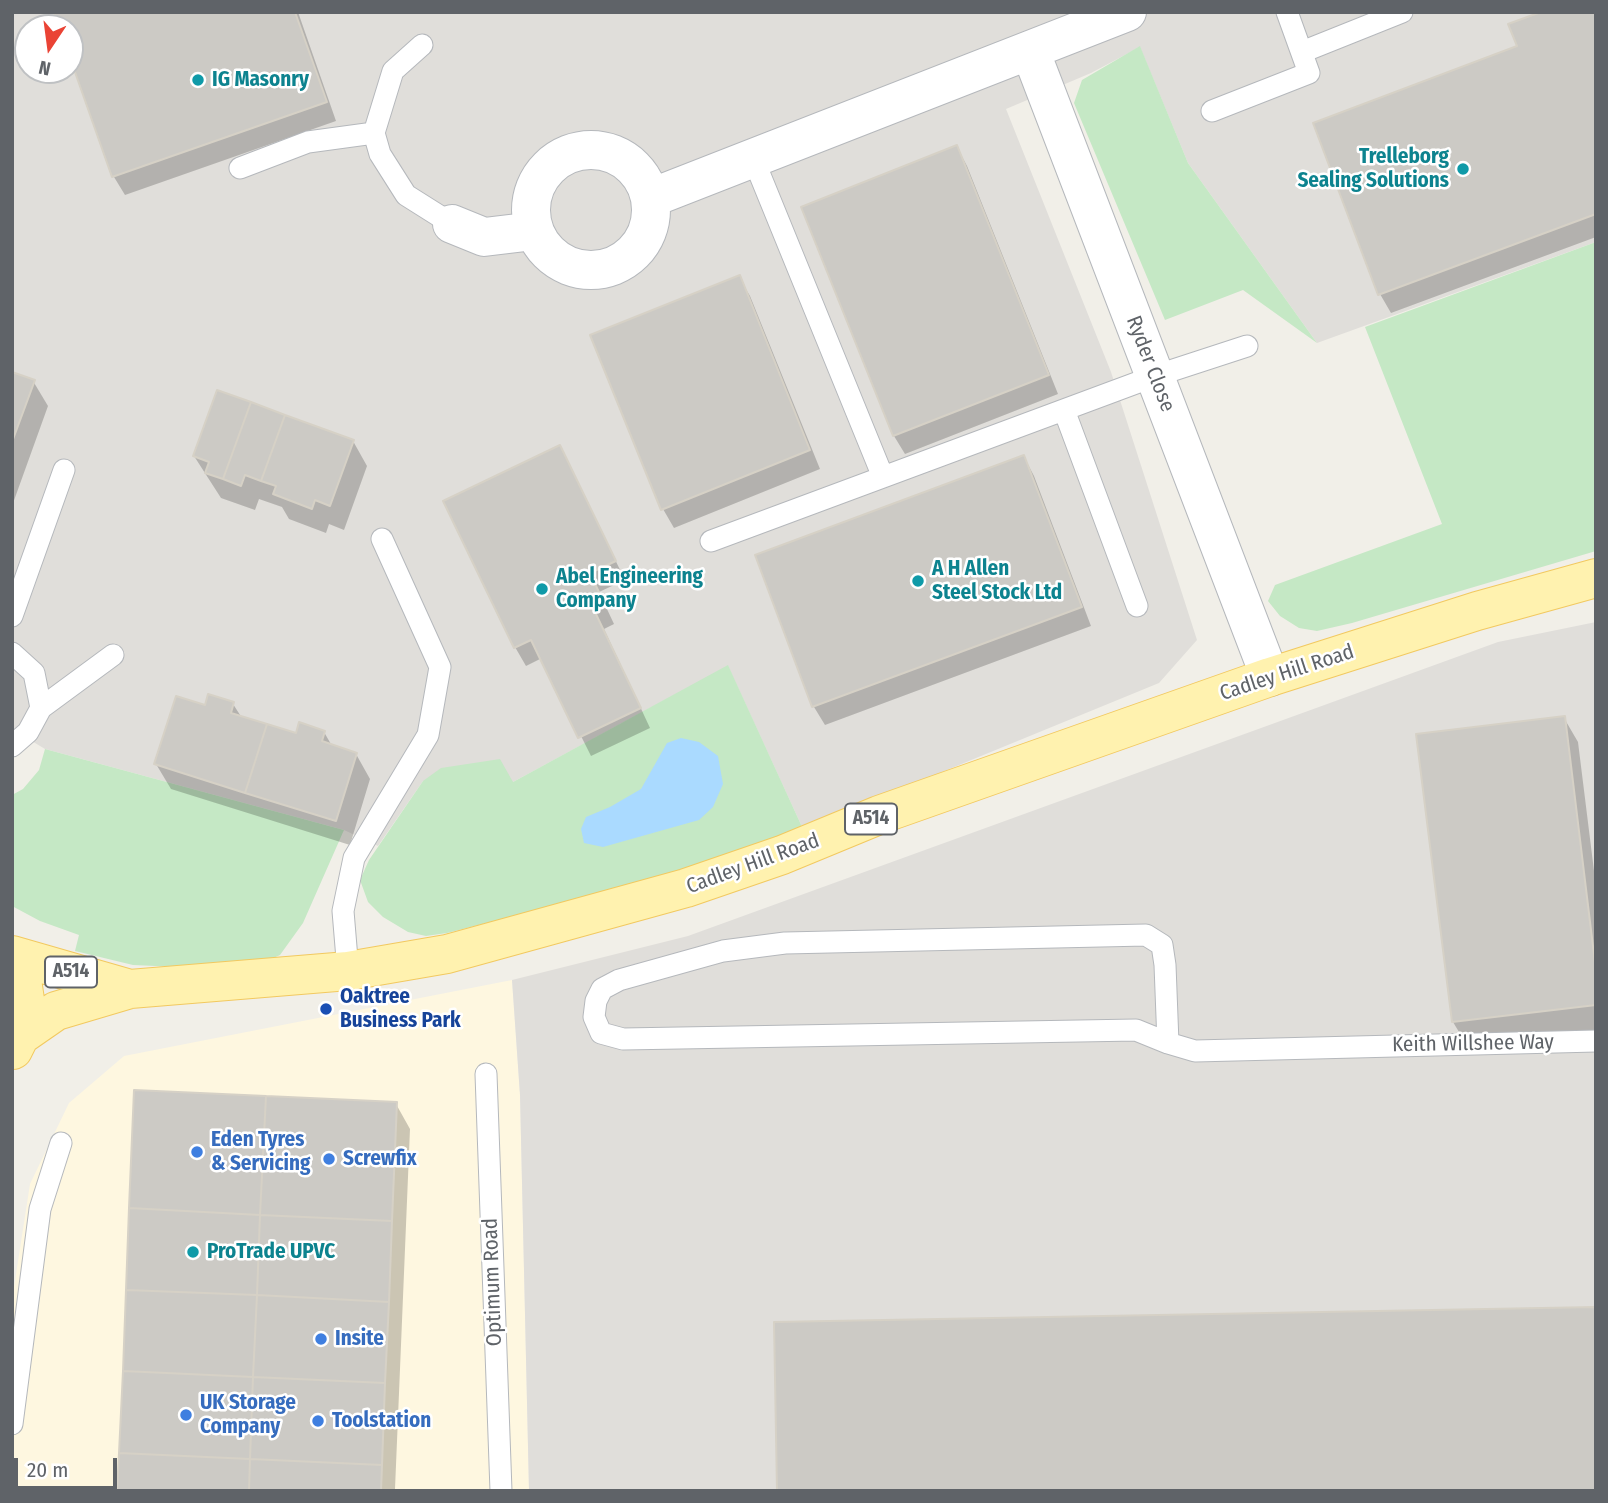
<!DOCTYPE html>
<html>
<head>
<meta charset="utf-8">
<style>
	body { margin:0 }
	#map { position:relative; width:1608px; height:1503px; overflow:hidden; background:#f1efe8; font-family:"Fira Sans Condensed",sans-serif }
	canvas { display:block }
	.frame { position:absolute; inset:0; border:14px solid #5f6368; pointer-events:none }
	.north { position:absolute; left:14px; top:14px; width:70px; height:70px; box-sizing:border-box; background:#fff; border:2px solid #bfc1c3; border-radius:50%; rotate:193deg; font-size:19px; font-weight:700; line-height:28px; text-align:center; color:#5f6368 }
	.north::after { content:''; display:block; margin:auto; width:24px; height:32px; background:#ea4335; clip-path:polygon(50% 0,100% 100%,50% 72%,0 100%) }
	.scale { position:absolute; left:14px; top:1458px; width:103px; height:32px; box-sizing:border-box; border:4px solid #5f6368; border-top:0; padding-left:9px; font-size:21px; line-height:24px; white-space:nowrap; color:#5f6368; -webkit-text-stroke:5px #fff; paint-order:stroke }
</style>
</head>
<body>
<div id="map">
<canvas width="1608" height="1503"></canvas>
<div class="frame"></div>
<div class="north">N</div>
<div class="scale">20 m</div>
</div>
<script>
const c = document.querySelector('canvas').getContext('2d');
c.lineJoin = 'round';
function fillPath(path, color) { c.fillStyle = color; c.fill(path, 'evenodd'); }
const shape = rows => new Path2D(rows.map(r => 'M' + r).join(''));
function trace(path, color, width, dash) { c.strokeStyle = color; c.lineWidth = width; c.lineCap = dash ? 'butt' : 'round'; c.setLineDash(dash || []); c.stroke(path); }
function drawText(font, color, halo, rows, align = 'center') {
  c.font = font + ' "Fira Sans Condensed",sans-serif'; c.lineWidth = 5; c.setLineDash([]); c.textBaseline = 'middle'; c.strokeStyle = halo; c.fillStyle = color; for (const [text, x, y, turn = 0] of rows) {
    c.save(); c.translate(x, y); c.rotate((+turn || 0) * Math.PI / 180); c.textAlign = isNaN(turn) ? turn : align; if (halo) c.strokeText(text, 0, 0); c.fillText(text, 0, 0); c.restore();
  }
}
fillPath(shape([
	[512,980,520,1095,529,1491,12,1491,12,1300,30,1184,69,1103,124,1056]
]), '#fef7e0');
fillPath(shape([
	[12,12,1596,12,1596,242,1317,343,1188,163,1140,47,1091,73,1006,109,1111,372,1197,640,1159,683,803,829,728,666,513,782,423,781,378,846,344,830,45,749,12,729],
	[28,28,70,28,70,70,28,70],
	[1596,622,1596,1491,529,1491,520,1095,512,980,688,936,1498,642]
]), '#e0deda');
fillPath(shape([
	[1140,46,1188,163,1317,343,1243,290,1165,320,1074,103,1082,80],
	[1596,242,1596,551,1352,623,1317,631,1299,628,1280,616,1268,601,1275,585,1442,524,1365,327],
	[728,665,803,829,657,880,447,933,426,936,408,932,383,917,368,902,360,880,369,860,423,781,441,768,500,759,513,782],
	[45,749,344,830,303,923,280,955,254,967,222,969,133,965,75,951,79,935,40,921,12,906,12,795,23,789,39,770]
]), '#c5e8c5');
fillPath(shape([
	[681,738,699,742,718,756,723,784,713,807,699,820,603,847,584,843,581,829,586,817,610,807,641,789,667,743]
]), '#aadaff');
fillPath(shape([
	[55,12,298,12,336,121,125,195,114,177,70,53,70,28,61,28],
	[1596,12,1596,237,1391,313,1380,294,1316,124,1519,47],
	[957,147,967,166,1058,394,905,454,894,436,804,208],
	[739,278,750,296,820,469,674,528,663,509],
	[12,373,33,381,48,406,12,506],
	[353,441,367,466,344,530,329,524,326,533,289,519,282,507,259,499,255,510,221,498,194,456],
	[560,447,625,580,599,592,614,624,604,629,650,728,591,756,542,658,526,666,515,647],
	[1024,457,1034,476,1091,626,825,725,814,707,757,556],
	[233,704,242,718,297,735,324,732,332,746,356,754,370,779,350,845,171,789,156,764,206,707],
	[1564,718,1578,742,1596,887,1596,1031,1468,1047,1453,1022],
	[396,1104,410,1129,395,1489,119,1491]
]), '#0003');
const building = shape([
	[54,12,295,12,327,102,112,177,70,58,70,28,59,28,54,12],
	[1541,12,1596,12,1596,214,1378,295,1313,123,1517,46,1508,24,1541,12],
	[957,145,1049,375,893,436,801,207,957,145],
	[740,275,810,450,661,510,590,335,740,275],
	[12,372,35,380,12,442,12,372],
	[217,390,251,402,223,479,205,473,209,462,193,456,217,390],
	[251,402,285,415,261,481,245,475,241,486,223,479,251,402],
	[285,415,354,440,330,506,315,500,312,509,273,494,276,486,261,481,285,415],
	[560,445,616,561,590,573,605,605,594,610,641,708,578,738,531,640,514,648,443,501,560,445],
	[1024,455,1082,607,812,707,755,555,1024,455],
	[208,694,234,702,231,713,267,724,245,793,154,764,176,696,205,705,208,694],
	[1565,716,1596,971,1596,1005,1452,1022,1416,734,1565,716],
	[299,722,325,731,322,741,357,753,336,821,245,793,267,724,296,733,299,722],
	[134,1090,266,1096,260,1215,129,1208,134,1090],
	[266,1096,397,1102,392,1221,260,1215,266,1096],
	[129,1208,260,1215,257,1295,126,1290,129,1208],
	[260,1215,392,1221,389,1302,257,1295,260,1215],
	[126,1290,257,1295,253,1377,123,1371,126,1290],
	[257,1295,389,1302,385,1383,253,1377,257,1295],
	[1596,1307,1596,1491,777,1491,774,1322,1596,1307],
	[123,1371,253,1377,250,1459,119,1453,123,1371],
	[253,1377,385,1383,382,1465,250,1459,253,1377],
	[119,1453,250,1459,249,1491,117,1491,119,1453],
	[250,1459,382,1465,381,1491,249,1491,250,1459]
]);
fillPath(building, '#cccac5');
trace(building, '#d6d1c6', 2);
const service = shape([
	[422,45,393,71,374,133,380,154,406,195,452,224],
	[1302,52,1402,12],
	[1212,111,1309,73,1287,12],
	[753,158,883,477],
	[240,168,308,142,374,133],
	[1064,410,1137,606],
	[711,541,1155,376,1247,346],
	[12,616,64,470],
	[12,653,34,673,41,708,28,732,12,746],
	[41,708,113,655],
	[348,971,343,911,354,858,428,735,440,667,382,539],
	[1168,1043,1165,965,1162,945,1146,935,785,943,723,951,619,980,602,989,596,1001,594,1017,601,1033,623,1039,1136,1030,1168,1043,1195,1051,1596,1041],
	[486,1074,501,1491],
	[12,1424,40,1209,61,1143]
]);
const minor = shape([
	[1030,50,1270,677],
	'531 210a60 60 0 1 1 120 0a60 60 0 1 1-120 0Z',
	[651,198,1127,12],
	[452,224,484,237,534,231]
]);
const primary = shape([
	[12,955,130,989],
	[12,961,22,980,25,1000,20,1036,13,1050],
	[20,1036,56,1011,130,989,348,971,447,954,686,888,782,855,879,815,1270,677,1477,611,1596,578]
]);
trace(service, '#b5b8bc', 23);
trace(minor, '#b5b8bc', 40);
trace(primary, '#f2c960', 40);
trace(service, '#fff', 21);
trace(minor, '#fff', 38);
trace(primary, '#fff2af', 38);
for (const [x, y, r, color] of [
	[198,80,7,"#0f9aa8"],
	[1463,169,7,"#0f9aa8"],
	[918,581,7,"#0f9aa8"],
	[542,589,7,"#0f9aa8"],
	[326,1009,7,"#1a4fb4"],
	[197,1152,7,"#3f7fe0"],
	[329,1159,7,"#3f7fe0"],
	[193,1252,7,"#0f9aa8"],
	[321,1339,7,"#3f7fe0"],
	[186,1415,7,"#3f7fe0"],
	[318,1421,7,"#3f7fe0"]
]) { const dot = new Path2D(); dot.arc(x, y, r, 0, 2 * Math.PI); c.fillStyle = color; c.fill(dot); trace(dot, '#fff', 2.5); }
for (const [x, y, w] of [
	[871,819,52],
	[71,972,52]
]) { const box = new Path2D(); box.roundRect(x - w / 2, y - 15.5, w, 31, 5); c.fillStyle = '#fff'; c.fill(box); trace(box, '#5f6368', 2); }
drawText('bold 19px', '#5f6368', null, [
	["A514",871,819],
	["A514",71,972]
]);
drawText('bold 21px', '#0d838f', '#fff', [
	["IG Masonry",212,80],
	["Trelleborg",1449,157,"right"],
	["Sealing Solutions",1449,181,"right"],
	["A H Allen",932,569],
	["Steel Stock Ltd",932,593],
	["Abel Engineering",556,577],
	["Company",556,601],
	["ProTrade UPVC",207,1252]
], 'left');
drawText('21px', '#5f6368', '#fff', [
	["Ryder Close",1150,364,69],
	["Cadley Hill Road",1287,673,-18],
	["Cadley Hill Road",753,864,-20],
	["Keith Willshee Way",1473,1044,-1],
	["Optimum Road",493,1282,-92]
]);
drawText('bold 21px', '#164399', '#fff', [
	["Oaktree",340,997],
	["Business Park",340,1021]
], 'left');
drawText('bold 21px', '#366cbe', '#fff', [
	["Eden Tyres",211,1140],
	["& Servicing",211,1164],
	["Screwfix",343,1159],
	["Insite",335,1339],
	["UK Storage",200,1403],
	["Company",200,1427],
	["Toolstation",332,1421]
], 'left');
</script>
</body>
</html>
